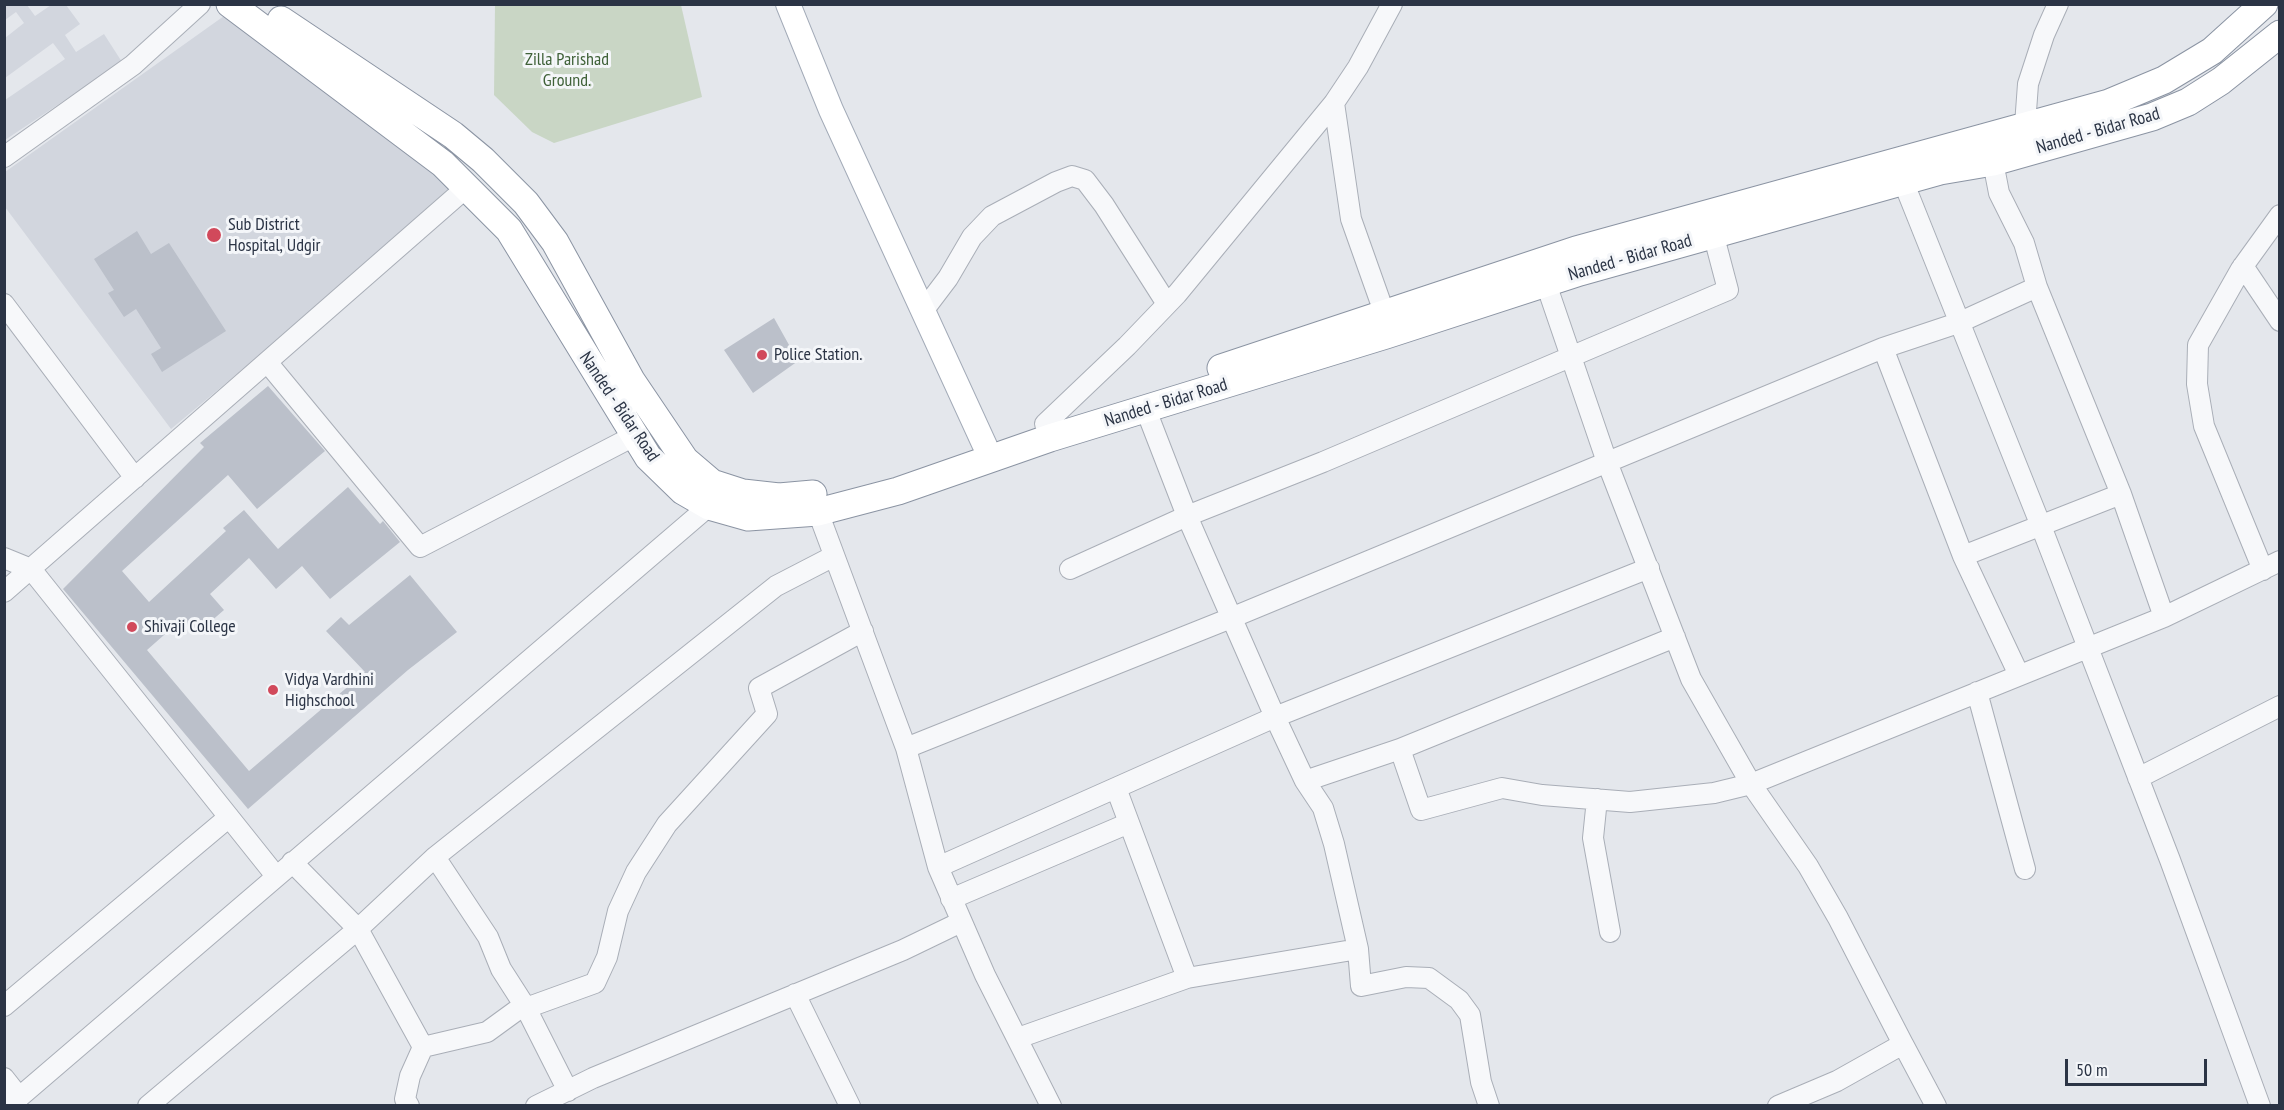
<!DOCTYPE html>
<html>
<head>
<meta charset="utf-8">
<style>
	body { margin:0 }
	#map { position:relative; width:2284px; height:1110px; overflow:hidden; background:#e4e7ec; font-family:"PT Sans Narrow",sans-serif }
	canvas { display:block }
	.frame { position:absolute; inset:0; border:6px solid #2b3445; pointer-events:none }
	.scale { position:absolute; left:2065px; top:1059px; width:142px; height:27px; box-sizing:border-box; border:3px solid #2b3445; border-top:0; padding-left:8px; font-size:18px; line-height:21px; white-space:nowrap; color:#2b3445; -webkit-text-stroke:4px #f4f6f9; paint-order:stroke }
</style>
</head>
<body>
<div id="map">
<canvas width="2284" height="1110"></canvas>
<div class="frame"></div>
<div class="scale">50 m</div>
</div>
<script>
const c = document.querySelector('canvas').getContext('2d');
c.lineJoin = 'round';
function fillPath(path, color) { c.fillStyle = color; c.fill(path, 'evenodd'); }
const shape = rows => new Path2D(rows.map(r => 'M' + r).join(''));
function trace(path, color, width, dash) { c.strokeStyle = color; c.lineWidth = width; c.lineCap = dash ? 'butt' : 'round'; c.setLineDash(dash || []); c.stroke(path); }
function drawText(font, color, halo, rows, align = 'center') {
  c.font = font + ' "PT Sans Narrow",sans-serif'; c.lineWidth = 6; c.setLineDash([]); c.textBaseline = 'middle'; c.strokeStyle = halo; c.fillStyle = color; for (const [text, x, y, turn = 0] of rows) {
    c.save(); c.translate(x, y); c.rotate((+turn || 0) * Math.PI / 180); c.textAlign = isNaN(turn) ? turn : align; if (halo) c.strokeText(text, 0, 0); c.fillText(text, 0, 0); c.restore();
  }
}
fillPath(shape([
	[5,5,27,5,35,16,51,5,66,5,80,24,65,35,76,52,104,34,122,62,5,140,5,100,65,59,53,43,5,78,5,38,24,23,16,12,5,20],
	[224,16,454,188,370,263,171,429,5,207,5,172]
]), '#d2d6de');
fillPath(shape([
	[495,5,681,5,702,97,554,143,532,132,494,95]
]), '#c9d6c5');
fillPath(shape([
	[137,231,151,254,169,243,226,331,162,372,151,354,161,348,136,309,124,317,108,293,114,290,94,259],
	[774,318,798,361,753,393,724,350],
	[268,386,325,451,257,509,228,475,122,571,149,602,226,531,223,528,244,510,278,549,348,487,380,524,383,521,400,542,330,599,302,566,276,589,249,558,210,594,224,610,195,635,181,620,147,650,249,771,365,672,326,631,341,617,349,625,410,575,457,632,408,670,248,809,63,589,204,447,200,443]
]), '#bbc0ca');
const minor = shape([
	[1334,103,1351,219,1384,312,1385,327],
	[2027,137,2025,125,2028,84,2044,35,2058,4],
	[4,157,133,65,200,4],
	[1903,181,2041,526,2170,860,2260,1106],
	[2243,266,2280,321],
	[1542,272,1607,462,1691,679,1751,784,1808,866,1838,918,1903,1044,1837,1081,1778,1106],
	[2037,287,2121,494,2164,617],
	[4,304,135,478],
	[923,311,948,278,972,237,992,216,1056,182,1072,176,1085,180,1104,205,1167,304],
	[1883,348,1963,556,2019,675],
	[267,362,420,547,634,436],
	[1146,410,1187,516,1323,462,1728,290,1713,233],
	[1045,424,1127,346,1177,294,1334,103,1358,67,1392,4],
	[818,512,906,748,938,867,985,975,1051,1106],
	[1963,556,2121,494],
	[4,558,31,569,276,876],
	[1070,569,1187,516,1275,717,1649,568],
	[2263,570,2204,426,2197,384,2198,345,2241,269,2280,215],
	[4,592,467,187],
	[1977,692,2025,869],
	[906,748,1231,618,1883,348,1958,323,2037,287,2024,243,1999,193,1993,162],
	[1400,749,1675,637],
	[2138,778,2280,706],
	[1305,781,1323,808,1334,844,1358,949,1361,986,1406,977,1429,978,1459,1000,1470,1015,1481,1082,1489,1106],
	[1116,788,1187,978],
	[1597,799,1593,838,1610,932],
	[292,862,358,929,423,1047],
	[938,867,1275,717,1305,781,1400,749,1421,810,1502,788,1542,795,1630,802,1714,793,1751,784,2164,617,2280,561],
	[951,899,1129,823],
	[795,994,850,1106],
	[4,1006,229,817],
	[1018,1038,1187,978,1358,949],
	[1903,1044,1936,1106],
	[4,1078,19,1097],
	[568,1091,526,1008,595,983,607,957,618,911,636,872,667,824,767,714,759,688,863,631],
	[9,1106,709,506],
	[148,1106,358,929,435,857,776,586,834,556],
	[409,1106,405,1099,410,1076,423,1047,487,1032,520,1008,526,1008,501,969,488,937,435,857],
	[536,1106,593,1078,903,950,961,922]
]);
const major = shape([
	[788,4,831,110,991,459]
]);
const highway = shape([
	[230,4,443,164,509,230,648,457,683,491,709,506,748,517,818,512,898,491,1050,438,1386,335,1580,272,1940,171,1993,162,2152,117,2188,102,2221,81,2280,34],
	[281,20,453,135,483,160,526,203,555,242,631,380,685,460,712,483,743,493,779,497,813,494],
	[1221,368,1576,250,2109,103,2164,80,2212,51,2264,4]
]);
trace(minor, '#a9aeb7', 22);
trace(major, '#a3abb8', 26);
trace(highway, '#8b94a3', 29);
trace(minor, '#f7f8fa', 20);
trace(major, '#fff', 24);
trace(highway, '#fff', 27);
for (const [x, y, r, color] of [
	[214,235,8,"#d1495b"],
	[762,355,6,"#d1495b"],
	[132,627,6,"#d1495b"],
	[273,690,6,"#d1495b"]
]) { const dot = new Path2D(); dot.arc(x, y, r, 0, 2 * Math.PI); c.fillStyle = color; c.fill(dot); trace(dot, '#f4f6f9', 2); }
drawText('18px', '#3f6138', '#f4f6f9', [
	["Zilla Parishad",567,60],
	["Ground.",567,81]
]);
drawText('18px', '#2b3445', '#f4f6f9', [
	["Nanded - Bidar Road",2098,131,-16],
	["Nanded - Bidar Road",1630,258,-16],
	["Nanded - Bidar Road",1166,403,-17],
	["Nanded - Bidar Road",619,407,56]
]);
drawText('18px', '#2b3445', '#f4f6f9', [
	["Sub District",228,225],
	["Hospital, Udgir",228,246],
	["Police Station.",774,355],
	["Shivaji College",144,627],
	["Vidya Vardhini",285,680],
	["Highschool",285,701]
], 'left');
</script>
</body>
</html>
